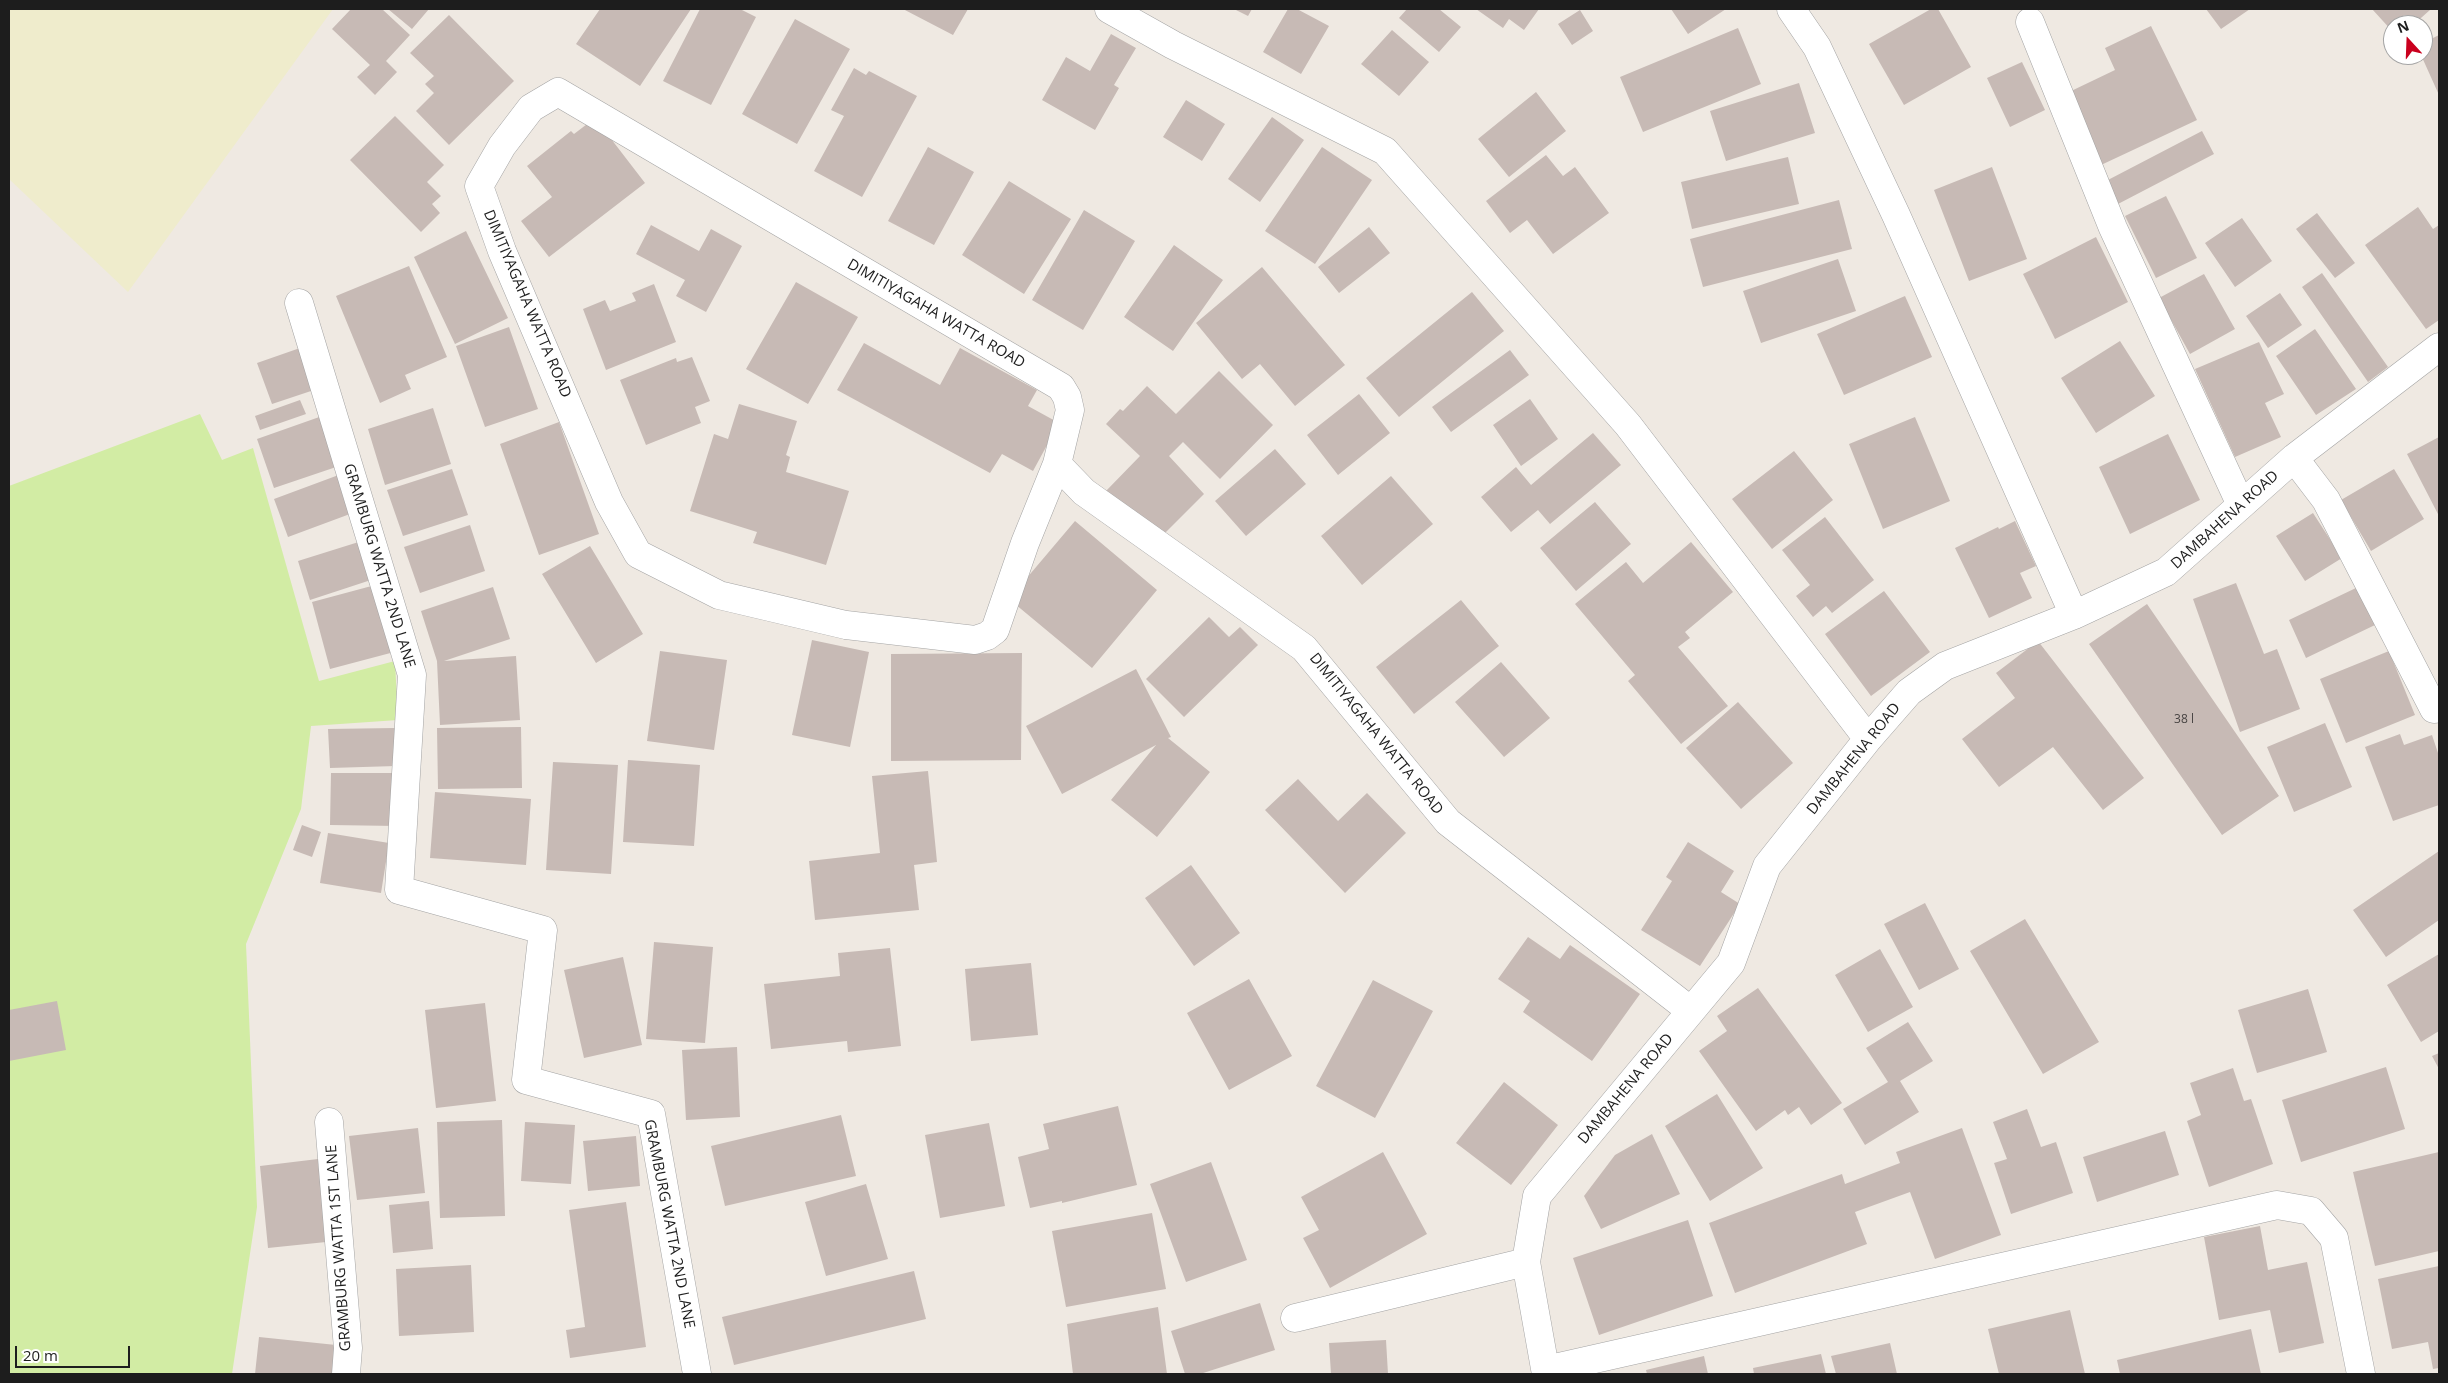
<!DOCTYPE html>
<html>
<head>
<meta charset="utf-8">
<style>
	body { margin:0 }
	#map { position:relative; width:2448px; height:1383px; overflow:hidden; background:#efe9e2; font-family:"Open Sans",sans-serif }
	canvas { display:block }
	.frame { position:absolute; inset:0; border:10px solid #1d1d1d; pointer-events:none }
	.north { position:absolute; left:2383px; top:15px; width:50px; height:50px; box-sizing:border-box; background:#fff; border:1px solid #a5a5a5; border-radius:50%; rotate:340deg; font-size:14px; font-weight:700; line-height:20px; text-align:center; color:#1d1d1d }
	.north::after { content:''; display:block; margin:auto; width:18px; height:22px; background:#ca001e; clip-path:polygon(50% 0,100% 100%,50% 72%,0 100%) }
	.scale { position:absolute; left:15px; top:1346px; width:115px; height:22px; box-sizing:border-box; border:2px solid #1d1d1d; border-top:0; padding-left:6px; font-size:15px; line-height:18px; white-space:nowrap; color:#1d1d1d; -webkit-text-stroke:4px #fff; paint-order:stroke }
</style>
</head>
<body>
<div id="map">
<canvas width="2448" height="1383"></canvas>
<div class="frame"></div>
<div class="north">N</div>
<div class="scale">20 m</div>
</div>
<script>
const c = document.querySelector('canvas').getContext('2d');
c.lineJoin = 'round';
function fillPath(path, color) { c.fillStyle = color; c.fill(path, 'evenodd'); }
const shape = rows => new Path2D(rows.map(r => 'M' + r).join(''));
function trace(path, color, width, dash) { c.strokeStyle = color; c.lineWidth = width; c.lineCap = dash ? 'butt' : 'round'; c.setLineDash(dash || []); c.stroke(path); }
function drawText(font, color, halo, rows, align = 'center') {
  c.font = font + ' "Open Sans",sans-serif'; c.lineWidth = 4.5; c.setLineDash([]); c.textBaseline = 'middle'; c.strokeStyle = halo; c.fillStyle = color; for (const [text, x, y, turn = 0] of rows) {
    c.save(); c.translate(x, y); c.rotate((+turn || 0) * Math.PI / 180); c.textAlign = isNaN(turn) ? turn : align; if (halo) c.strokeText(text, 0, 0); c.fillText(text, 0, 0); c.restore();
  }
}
fillPath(shape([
	[9,9,333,9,128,292,9,179]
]), '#efeccc');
fillPath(shape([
	[200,414,222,460,253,448,319,681,395,661,398,720,311,726,301,809,246,944,257,1207,232,1374,9,1374,9,486]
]), '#d2eca4');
fillPath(shape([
	[351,9,382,9,410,35,386,61,397,72,375,95,357,77,370,65,332,29],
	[388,9,429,9,412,29],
	[600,9,691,9,640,86,576,44],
	[700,9,740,9,756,17,711,105,663,81],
	[903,9,968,9,953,35],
	[1234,9,1252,9,1248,16],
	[1288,9,1297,9,1329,26,1301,74,1263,52],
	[1407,9,1439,9,1461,27,1439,52,1399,18],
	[1476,9,1539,9,1524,30,1509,19,1503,28],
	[1671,9,1726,9,1688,34],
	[1931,9,1938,9,1971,67,1904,105,1869,44],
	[2206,9,2250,9,2221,29],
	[2372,9,2429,9,2430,10,2413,25,2393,25,2393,32],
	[1580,10,1593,31,1572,45,1558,24],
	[449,15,514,81,449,145,416,111,434,93,425,84,434,76,410,53],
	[795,19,850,49,797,144,742,114],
	[2151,26,2197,120,2101,165,2067,93,2115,70,2105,48],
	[1738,28,1761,84,1643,132,1620,77],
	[1392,30,1429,62,1399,96,1361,64],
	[1111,34,1136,48,1114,85,1119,88,1095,130,1042,100,1066,57,1090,71],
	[2439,35,2439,95,2421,55,2423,55,2423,43],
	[2022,62,2045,110,2010,127,1987,78],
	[854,68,866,75,869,71,917,96,862,197,814,171,844,116,831,110],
	[1799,83,1815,133,1726,161,1710,111],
	[1536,92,1566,131,1509,177,1478,139],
	[1186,100,1225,124,1202,161,1163,137],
	[395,116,444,165,427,182,441,196,432,204,440,213,421,232,350,160],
	[1272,117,1304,140,1260,202,1228,179],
	[595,118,645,183,549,257,521,221,552,197,527,166,571,131,574,134],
	[2202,131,2214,154,2118,204,2106,181],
	[928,147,974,172,934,245,888,221],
	[1322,147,1372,180,1315,264,1265,231],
	[1546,155,1563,176,1575,167,1609,213,1553,254,1527,220,1510,233,1486,201],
	[1788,157,1799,204,1692,229,1681,182],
	[1992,167,2027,259,1969,281,1934,190],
	[1009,181,1071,219,1024,294,962,255],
	[2166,196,2197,258,2156,278,2125,216],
	[1839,200,1852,249,1703,287,1690,239],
	[2418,207,2433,229,2439,225,2439,320,2426,329,2365,245],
	[1084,210,1135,241,1083,330,1032,300],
	[2317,213,2355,263,2335,278,2296,229],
	[2242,218,2272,261,2235,287,2205,243],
	[651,225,699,251,711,229,742,246,706,312,676,296,685,280,636,254],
	[1369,227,1390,253,1339,293,1318,267],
	[466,231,508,318,455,344,414,257],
	[2096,237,2128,302,2055,339,2023,274],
	[1174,245,1223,280,1173,351,1124,317],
	[1838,259,1856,311,1761,343,1743,291],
	[409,266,447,357,405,375,411,389,380,403,336,296],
	[1262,267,1345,365,1295,406,1260,364,1242,379,1196,323],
	[2322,273,2388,367,2368,382,2302,287],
	[2204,274,2235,329,2190,354,2159,298],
	[796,282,858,317,808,404,746,369],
	[654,284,676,342,606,370,583,309,605,300,610,311,636,301,632,293],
	[1472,292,1504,331,1399,417,1366,378],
	[2280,293,2302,325,2268,348,2246,316],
	[1905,296,1932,357,1844,395,1817,334],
	[509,327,538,409,485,427,456,346],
	[2315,329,2356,389,2316,415,2276,356],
	[2120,341,2155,396,2096,433,2061,378],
	[2259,342,2284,394,2265,403,2281,437,2235,457,2195,369],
	[864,343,940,385,960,348,1037,390,1028,406,1059,423,1033,471,1002,454,990,473,837,390],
	[300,348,314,390,272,404,257,363],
	[1510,350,1529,375,1451,432,1432,407],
	[692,357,710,401,695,407,701,423,646,445,620,380,676,358,677,362],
	[1219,371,1273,425,1220,479,1183,442,1169,456,1204,494,1156,542,1106,491,1140,456,1106,424,1120,409,1123,411,1147,386,1176,414],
	[1359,394,1390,433,1338,475,1307,435],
	[1530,399,1558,439,1521,466,1493,425],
	[300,400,306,414,260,430,255,416],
	[739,404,797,421,786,455,790,457,786,472,849,491,826,565,753,543,757,532,690,511,714,434,728,439],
	[433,408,451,464,385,485,368,429],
	[325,415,342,465,274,488,257,439],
	[1915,417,1950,501,1883,529,1849,444],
	[559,422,599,534,539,555,500,444],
	[1593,433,1621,465,1550,524,1538,510,1511,532,1481,497,1516,467,1531,485],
	[2168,434,2200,500,2130,534,2099,467],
	[2439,437,2439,516,2407,454],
	[1275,449,1306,484,1246,536,1215,501],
	[1794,451,1833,500,1772,549,1732,499],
	[452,469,468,515,403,536,387,490],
	[2394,469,2424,519,2371,551,2341,500],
	[344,473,358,511,288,537,274,499],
	[1391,476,1433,524,1362,585,1321,536],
	[1595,502,1631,544,1576,591,1540,548],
	[2313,513,2342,558,2305,581,2276,536],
	[1825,517,1874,580,1832,613,1826,606,1813,617,1796,596,1810,585,1782,550],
	[1075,521,1157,590,1092,668,1009,599],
	[2015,521,2036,566,2020,573,2032,598,1989,618,1955,548,1998,527,1999,529],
	[470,525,485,571,420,593,404,547],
	[365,540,377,578,310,600,298,561],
	[1691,542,1733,592,1685,632,1690,638,1678,647,1728,706,1681,744,1628,681,1635,675,1575,604,1626,562,1643,583],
	[590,546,643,634,596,663,542,574],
	[2236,583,2264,654,2277,649,2300,709,2240,732,2193,599],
	[379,584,398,651,330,669,312,602],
	[493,587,510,639,444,661,516,656,520,720,440,725,437,661,421,611],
	[2358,587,2375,625,2306,658,2289,620],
	[1884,591,1930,652,1871,696,1825,634],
	[1461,600,1499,646,1414,714,1376,667],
	[2147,604,2279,796,2222,835,2089,644],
	[1209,617,1229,637,1240,627,1258,645,1184,717,1146,679],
	[812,640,869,652,850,747,792,735],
	[2038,641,2144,778,2103,810,2053,747,1999,787,1962,739,2015,698,1996,673],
	[660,651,727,660,714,750,647,741],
	[2389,651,2415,715,2346,743,2320,679],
	[1022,653,1021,760,891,761,891,654],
	[1501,662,1550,718,1504,757,1455,702],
	[1136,669,1171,737,1168,738,1210,772,1157,837,1111,800,1156,745,1062,794,1026,726],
	[1738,702,1793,763,1741,809,1686,748],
	[2325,723,2352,787,2294,812,2267,747],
	[521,727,522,788,438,789,437,728],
	[395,728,396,766,330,768,328,729],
	[2400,734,2404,745,2432,735,2439,756,2439,805,2393,821,2365,747],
	[628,760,700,765,694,846,623,842],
	[553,762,618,765,611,874,546,870],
	[928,771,937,862,914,865,919,910,815,920,809,861,880,853,872,776],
	[331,773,397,773,397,826,330,825],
	[1298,779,1338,821,1367,793,1406,833,1345,893,1265,810],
	[435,792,531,799,526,865,430,858],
	[302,825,321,832,312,857,293,850],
	[328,833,389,843,381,893,320,883],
	[1688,842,1734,871,1721,892,1740,904,1700,966,1641,930,1672,881,1666,877],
	[2439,851,2439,920,2386,957,2353,910],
	[1191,865,1240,933,1194,966,1145,898],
	[1925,903,1959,969,1919,990,1884,924],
	[2025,919,2099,1042,2043,1074,1970,951],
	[1528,937,1560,959,1570,945,1640,994,1592,1061,1523,1012,1530,1001,1498,979],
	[654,942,713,947,705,1043,646,1039],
	[890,948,901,1046,848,1052,847,1041,771,1049,764,984,840,976,838,953],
	[1880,949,1913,1007,1868,1032,1835,975],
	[2439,954,2439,1031,2421,1042,2387,985],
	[623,957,642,1045,584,1058,564,970],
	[1031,963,1038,1035,971,1041,965,969],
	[1249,979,1292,1056,1229,1090,1187,1013],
	[1373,980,1433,1011,1375,1118,1316,1086],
	[1758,988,1842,1103,1811,1125,1799,1107,1788,1115,1785,1110,1756,1131,1699,1051,1727,1031,1717,1016],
	[2308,989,2327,1052,2257,1073,2238,1010],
	[57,1001,66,1050,9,1061,9,1010],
	[485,1003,496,1101,436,1108,425,1010],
	[1908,1022,1933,1061,1900,1081,1919,1112,1865,1145,1843,1109,1888,1082,1866,1048],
	[737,1047,740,1117,686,1120,682,1050],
	[2439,1053,2439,1069,2432,1056],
	[2386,1067,2405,1129,2301,1162,2282,1100],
	[2233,1068,2244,1101,2251,1099,2273,1164,2209,1187,2187,1121,2201,1115,2190,1083],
	[1504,1082,1558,1125,1511,1185,1456,1143],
	[1717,1094,1763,1168,1710,1201,1665,1126],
	[1118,1106,1137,1185,1062,1203,1062,1201,1030,1208,1018,1157,1049,1149,1043,1124],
	[2027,1109,2041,1147,2056,1142,2073,1193,2011,1214,1994,1163,2007,1159,1993,1122],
	[841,1115,856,1176,725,1206,711,1146],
	[502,1120,505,1216,440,1218,437,1122],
	[525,1122,575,1125,571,1184,521,1181],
	[989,1123,1005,1206,940,1218,925,1135],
	[418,1128,425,1193,357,1200,349,1136],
	[1962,1128,2001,1235,1935,1259,1910,1192,1855,1212,1867,1244,1735,1293,1709,1223,1842,1174,1845,1184,1900,1163,1896,1152],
	[2165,1131,2179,1175,2097,1202,2083,1157],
	[1652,1134,1680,1194,1601,1229,1584,1196,1615,1155],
	[636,1136,640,1186,588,1191,583,1141],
	[1383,1152,1427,1234,1330,1288,1303,1238,1319,1230,1301,1197],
	[2439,1152,2439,1251,2375,1266,2353,1172],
	[318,1159,326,1242,268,1248,260,1166],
	[1211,1162,1247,1260,1186,1282,1150,1184],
	[866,1184,888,1259,826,1276,805,1202],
	[429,1201,433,1249,393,1253,389,1205],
	[626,1202,646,1347,570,1358,566,1330,585,1327,569,1210],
	[1152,1213,1166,1289,1066,1307,1052,1231],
	[1688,1220,1713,1296,1599,1335,1573,1258],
	[2260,1226,2268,1270,2307,1262,2324,1343,2279,1353,2270,1310,2219,1320,2204,1237],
	[471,1265,474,1332,399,1336,396,1269],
	[2439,1266,2439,1368,2433,1369,2428,1342,2392,1349,2378,1279],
	[914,1271,926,1319,734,1365,722,1317],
	[1260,1303,1275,1350,1200,1374,1185,1374,1171,1331],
	[1158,1307,1167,1374,1073,1374,1067,1324],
	[2070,1310,2085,1374,1999,1374,1988,1329],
	[2251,1329,2261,1374,2120,1374,2117,1360],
	[259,1337,336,1345,332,1374,255,1374],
	[1386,1340,1388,1374,1331,1374,1329,1343],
	[1890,1343,1897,1374,1836,1374,1831,1356],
	[1821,1354,1826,1374,1754,1374,1753,1368],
	[1704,1356,1708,1374,1647,1374,1646,1370]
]), '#c7bab5');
const minor = shape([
	[1109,9,1173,45,1385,151,1628,425,1868,739],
	[1791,9,1817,47,1896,215,2074,615],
	[2030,22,2113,228,2241,505],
	[299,303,412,675,399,890,543,930,526,1080,651,1114,697,1374],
	[2294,458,2326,500,2434,709],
	[1057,464,1025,543,995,630,987,636,975,640,846,625,719,595,638,554,609,502,502,251,479,186,502,146,531,108,558,92,1061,387,1067,397,1070,410,1057,464,1084,492,1304,648,1448,822,1691,1011],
	[329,1122,348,1348,346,1374],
	[1295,1318,1526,1262],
	[1546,1370,2277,1205,2311,1211,2334,1238,2361,1374],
	[1546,1374,1526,1262,1537,1196,1731,963,1767,866,1868,739,1909,692,1945,666,2074,615,2166,572,2294,458,2439,347]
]);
trace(minor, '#a4a4a4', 29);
trace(minor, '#fff', 28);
drawText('12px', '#484443', null, [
	["38 l",2184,720]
]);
drawText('15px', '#1d1d1d', '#fff', [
	["DIMITIYAGAHA WATTA ROAD",527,304,67],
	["DIMITIYAGAHA WATTA ROAD",936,314,30],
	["DAMBAHENA ROAD",2225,520,-42],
	["GRAMBURG WATTA 2ND LANE",379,566,73],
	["DIMITIYAGAHA WATTA ROAD",1376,734,51],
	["DAMBAHENA ROAD",1854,759,-51],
	["DAMBAHENA ROAD",1626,1089,-50],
	["GRAMBURG WATTA 2ND LANE",669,1224,79],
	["GRAMBURG WATTA 1ST LANE",339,1248,-94]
]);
</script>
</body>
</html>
